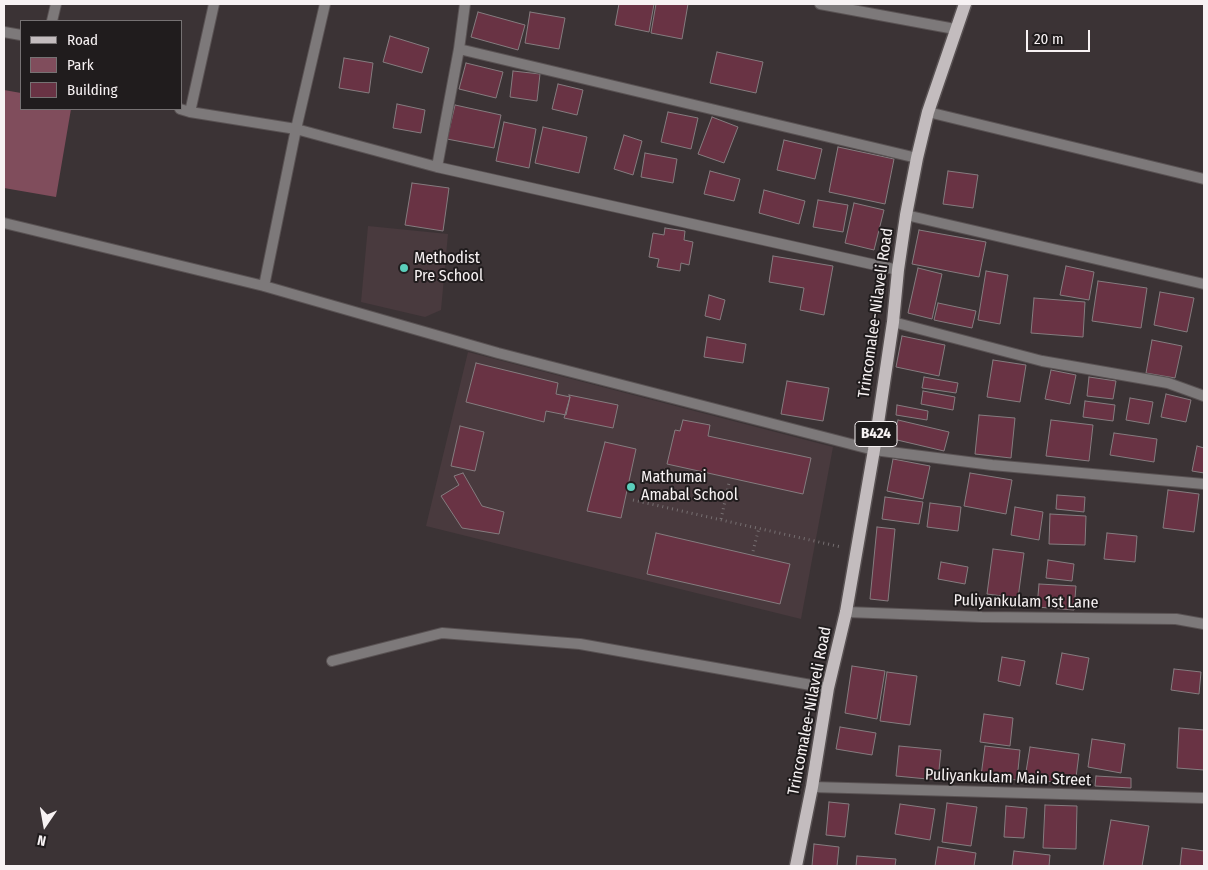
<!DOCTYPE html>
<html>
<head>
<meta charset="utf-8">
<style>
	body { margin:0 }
	#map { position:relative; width:1208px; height:870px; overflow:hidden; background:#3b3335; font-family:"Fira Sans Condensed",sans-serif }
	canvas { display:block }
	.frame { position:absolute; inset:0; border:5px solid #f7f2f3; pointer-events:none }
	.legend { position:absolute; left:20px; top:20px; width:162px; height:90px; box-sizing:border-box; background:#201c1d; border:1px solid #767273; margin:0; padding:6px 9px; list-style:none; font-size:15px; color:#f7f2f3 }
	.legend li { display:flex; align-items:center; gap:10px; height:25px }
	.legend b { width:25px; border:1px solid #767273 }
	.north { position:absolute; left:20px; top:800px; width:50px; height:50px; -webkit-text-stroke:4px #201c1d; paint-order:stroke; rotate:192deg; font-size:14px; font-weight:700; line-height:20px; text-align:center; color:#f7f2f3 }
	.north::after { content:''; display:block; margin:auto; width:18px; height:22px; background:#f7f2f3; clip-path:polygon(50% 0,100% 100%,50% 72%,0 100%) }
	.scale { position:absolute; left:1026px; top:30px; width:64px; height:22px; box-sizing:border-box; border:2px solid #f7f2f3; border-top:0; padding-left:6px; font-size:15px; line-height:18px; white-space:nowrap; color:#f7f2f3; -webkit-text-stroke:4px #201c1d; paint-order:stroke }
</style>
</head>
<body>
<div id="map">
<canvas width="1208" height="870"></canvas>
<div class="frame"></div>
<ul class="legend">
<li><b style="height:6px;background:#c3bcbe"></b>Road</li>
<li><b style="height:14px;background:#804d5c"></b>Park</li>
<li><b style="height:14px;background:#693344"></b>Building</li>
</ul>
<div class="north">N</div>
<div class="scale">20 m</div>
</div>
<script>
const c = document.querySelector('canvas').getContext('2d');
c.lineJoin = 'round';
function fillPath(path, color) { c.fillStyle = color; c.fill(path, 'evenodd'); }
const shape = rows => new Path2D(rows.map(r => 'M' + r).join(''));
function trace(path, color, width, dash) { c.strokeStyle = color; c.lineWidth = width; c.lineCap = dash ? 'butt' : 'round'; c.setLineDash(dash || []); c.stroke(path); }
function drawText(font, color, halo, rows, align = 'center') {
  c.font = font + ' "Fira Sans Condensed",sans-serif'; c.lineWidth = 4; c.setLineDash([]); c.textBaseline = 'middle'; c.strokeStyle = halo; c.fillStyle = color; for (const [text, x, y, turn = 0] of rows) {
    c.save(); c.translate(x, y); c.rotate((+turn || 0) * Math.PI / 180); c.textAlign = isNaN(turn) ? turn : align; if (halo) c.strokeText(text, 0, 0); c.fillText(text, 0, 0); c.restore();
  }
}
fillPath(shape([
	[368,226,448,234,441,310,425,317,361,302],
	[468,352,833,447,801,619,426,526]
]), '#493a3e');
fillPath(shape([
	[4,90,21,93,21,109,71,109,56,197,4,188]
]), '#804d5c');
const building = shape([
	[619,4,654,4,649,32,615,25,619,4],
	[656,4,688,4,682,39,651,33,656,4],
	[478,12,525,25,518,50,471,37,478,12],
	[530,12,565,18,559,49,525,43,530,12],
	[390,36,429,48,422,73,383,62,390,36],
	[717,52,763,62,756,93,710,83,717,52],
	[344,58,373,63,369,93,339,88,344,58],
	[466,63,503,72,496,98,459,89,466,63],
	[513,71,540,74,537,101,510,97,513,71],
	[558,84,583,90,577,115,552,109,558,84],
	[397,104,425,110,421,133,393,128,397,104],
	[455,105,501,115,494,148,447,139,455,105],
	[668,112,698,118,691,149,661,142,668,112],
	[712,117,738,127,724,163,698,154,712,117],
	[504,122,536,129,529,168,496,161,504,122],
	[543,127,587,137,579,173,535,163,543,127],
	[624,135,642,141,633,175,614,169,624,135],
	[784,140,822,149,815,179,777,170,784,140],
	[838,147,894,159,885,204,829,192,838,147],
	[645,153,677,159,673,183,641,177,645,153],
	[710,171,740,179,734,201,704,194,710,171],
	[948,171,978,175,973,208,943,204,948,171],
	[412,183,449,188,443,231,405,225,412,183],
	[764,190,805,201,799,224,759,213,764,190],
	[818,200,848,205,843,232,813,227,818,200],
	[854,203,884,210,874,250,845,243,854,203],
	[665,228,685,231,684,240,693,242,689,265,681,263,680,271,657,267,659,259,649,257,653,233,664,235,665,228],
	[919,230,986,242,979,277,912,264,919,230],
	[773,256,833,266,824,315,800,310,804,288,769,282,773,256],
	[1066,266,1094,272,1089,300,1060,295,1066,266],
	[918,268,942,274,932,319,908,313,918,268],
	[986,271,1008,275,1000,324,978,320,986,271],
	[1098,281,1147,288,1141,328,1092,321,1098,281],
	[1160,292,1194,298,1187,332,1154,325,1160,292],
	[709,295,725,300,720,320,705,316,709,295],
	[1034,298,1085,302,1083,337,1031,333,1034,298],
	[938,303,976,311,972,328,934,320,938,303],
	[902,336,945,345,939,376,896,367,902,336],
	[707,337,746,344,743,363,704,357,707,337],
	[1152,340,1182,346,1175,378,1146,373,1152,340],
	[993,360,1026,365,1020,402,987,397,993,360],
	[476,363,558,383,556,394,570,397,566,415,546,411,544,422,466,402,476,363],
	[1051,370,1076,375,1070,404,1045,399,1051,370],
	[924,377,958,383,956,393,922,388,924,377],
	[1089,377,1116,381,1113,399,1087,396,1089,377],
	[787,381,829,388,823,421,781,414,787,381],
	[923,391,955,397,953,410,921,404,923,391],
	[1166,394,1191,400,1186,422,1161,417,1166,394],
	[569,395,618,405,613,428,564,418,570,397,569,395],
	[1130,398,1153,402,1149,424,1126,420,1130,398],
	[1085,401,1115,405,1113,421,1083,417,1085,401],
	[897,405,928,411,927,420,896,415,897,405],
	[979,415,1015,418,1011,458,975,454,979,415],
	[683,420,710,425,708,436,811,458,803,494,667,464,675,430,680,431,683,420],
	[898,420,949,432,944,451,893,439,898,420],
	[1051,420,1093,425,1089,461,1046,456,1051,420],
	[460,426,484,432,475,471,451,466,460,426],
	[1114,433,1157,439,1154,462,1110,455,1114,433],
	[605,442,636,449,621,518,587,511,605,442],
	[1197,446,1204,448,1204,473,1192,471,1197,446],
	[893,459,930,466,923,499,887,491,893,459],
	[463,473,482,506,504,512,499,534,462,528,441,496,459,485,454,476,463,473],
	[970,473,1012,480,1006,514,964,506,970,473],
	[1168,490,1199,494,1194,532,1163,528,1168,490],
	[1057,495,1085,497,1084,512,1056,509,1057,495],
	[885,497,923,502,919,524,882,519,885,497],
	[930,503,961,507,958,531,927,527,930,503],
	[1015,507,1043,512,1039,540,1011,535,1015,507],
	[1050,514,1086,516,1085,545,1049,544,1050,514],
	[877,527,895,529,888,601,870,599,877,527],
	[656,533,790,564,780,604,647,574,656,533],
	[1107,533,1137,536,1135,562,1104,559,1107,533],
	[993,549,1024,553,1018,598,987,594,993,549],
	[1048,560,1074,564,1072,581,1046,578,1048,560],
	[941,562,968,567,965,584,938,579,941,562],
	[1039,584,1076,586,1074,610,1037,607,1039,584],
	[1062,653,1089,658,1083,690,1056,684,1062,653],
	[1002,657,1025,661,1020,686,998,681,1002,657],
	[852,666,885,671,877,719,845,713,852,666],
	[1174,669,1201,672,1199,694,1171,690,1174,669],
	[887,672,917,676,910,725,880,721,887,672],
	[984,714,1013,718,1010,746,980,742,984,714],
	[840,727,876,733,872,755,836,749,840,727],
	[1179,728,1204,730,1204,770,1177,768,1179,728],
	[1092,739,1125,744,1121,773,1088,767,1092,739],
	[899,746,941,750,938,780,896,776,899,746],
	[985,746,1020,750,1017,780,981,776,985,746],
	[1030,747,1079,754,1075,785,1025,778,1030,747],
	[1096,776,1131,778,1131,788,1095,786,1096,776],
	[829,802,849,804,845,837,826,835,829,802],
	[947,803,977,807,971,846,942,842,947,803],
	[900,804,935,809,930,840,895,834,900,804],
	[1045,805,1077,806,1076,849,1043,848,1045,805],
	[1006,806,1027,808,1024,838,1004,837,1006,806],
	[1111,820,1149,826,1142,866,1103,866,1111,820],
	[814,844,839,847,837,866,812,866,814,844],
	[938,847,976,853,974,866,935,866,938,847],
	[1182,848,1204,851,1204,866,1180,866,1182,848],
	[1014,851,1050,855,1049,866,1012,866,1014,851],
	[857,856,896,859,895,866,856,866,857,856]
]);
fillPath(building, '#693344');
trace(building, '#857c7f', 1);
const minor = shape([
	[820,4,955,29],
	[52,21,56,4],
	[4,32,21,35],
	[459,49,917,158],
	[180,109,190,112,296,129,437,167,898,270],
	[190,112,214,4],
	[928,112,1204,179],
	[437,167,459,49,465,4],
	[906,215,1204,284],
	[4,223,264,286,498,353,874,450,992,465,1204,484],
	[264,286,296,129,325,4],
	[893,322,1042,361,1168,383,1204,396],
	[846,612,982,617,1176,619,1204,624],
	[332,661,442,633,580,644,828,688],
	[812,787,1204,798]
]);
const primary = shape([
	[796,866,812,787,828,688,846,612,874,450,893,322,898,270,906,215,917,158,928,112,965,4]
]);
trace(minor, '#595253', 12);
trace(primary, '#595253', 15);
trace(shape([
	[633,500,841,547],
	[721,519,729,483],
	[753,551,759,528]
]), '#766f71', 3, [1, 4]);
trace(minor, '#7d797a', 10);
trace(primary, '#c3bcbe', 12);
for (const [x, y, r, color] of [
	[404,268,5,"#5bcebb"],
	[631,487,5,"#5bcebb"]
]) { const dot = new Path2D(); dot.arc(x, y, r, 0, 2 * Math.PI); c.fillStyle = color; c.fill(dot); trace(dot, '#201c1d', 2); }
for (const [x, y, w] of [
	[876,434,42]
]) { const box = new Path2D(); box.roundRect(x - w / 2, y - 12.5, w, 25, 4); c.fillStyle = '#201c1d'; c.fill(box); trace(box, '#f7f2f3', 1); }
drawText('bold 15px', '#f7f2f3', null, [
	["B424",876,434]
]);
drawText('16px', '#f7f2f3', '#201c1d', [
	["Methodist",414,259],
	["Pre School",414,277],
	["Mathumai",641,478],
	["Amabal School",641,496]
], 'left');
drawText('16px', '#f7f2f3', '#201c1d', [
	["Trincomalee-Nilaveli Road",876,313,-82],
	["Puliyankulam 1st Lane",1026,602,1],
	["Trincomalee-Nilaveli Road",810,711,-79],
	["Puliyankulam Main Street",1008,778,2]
]);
</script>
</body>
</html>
